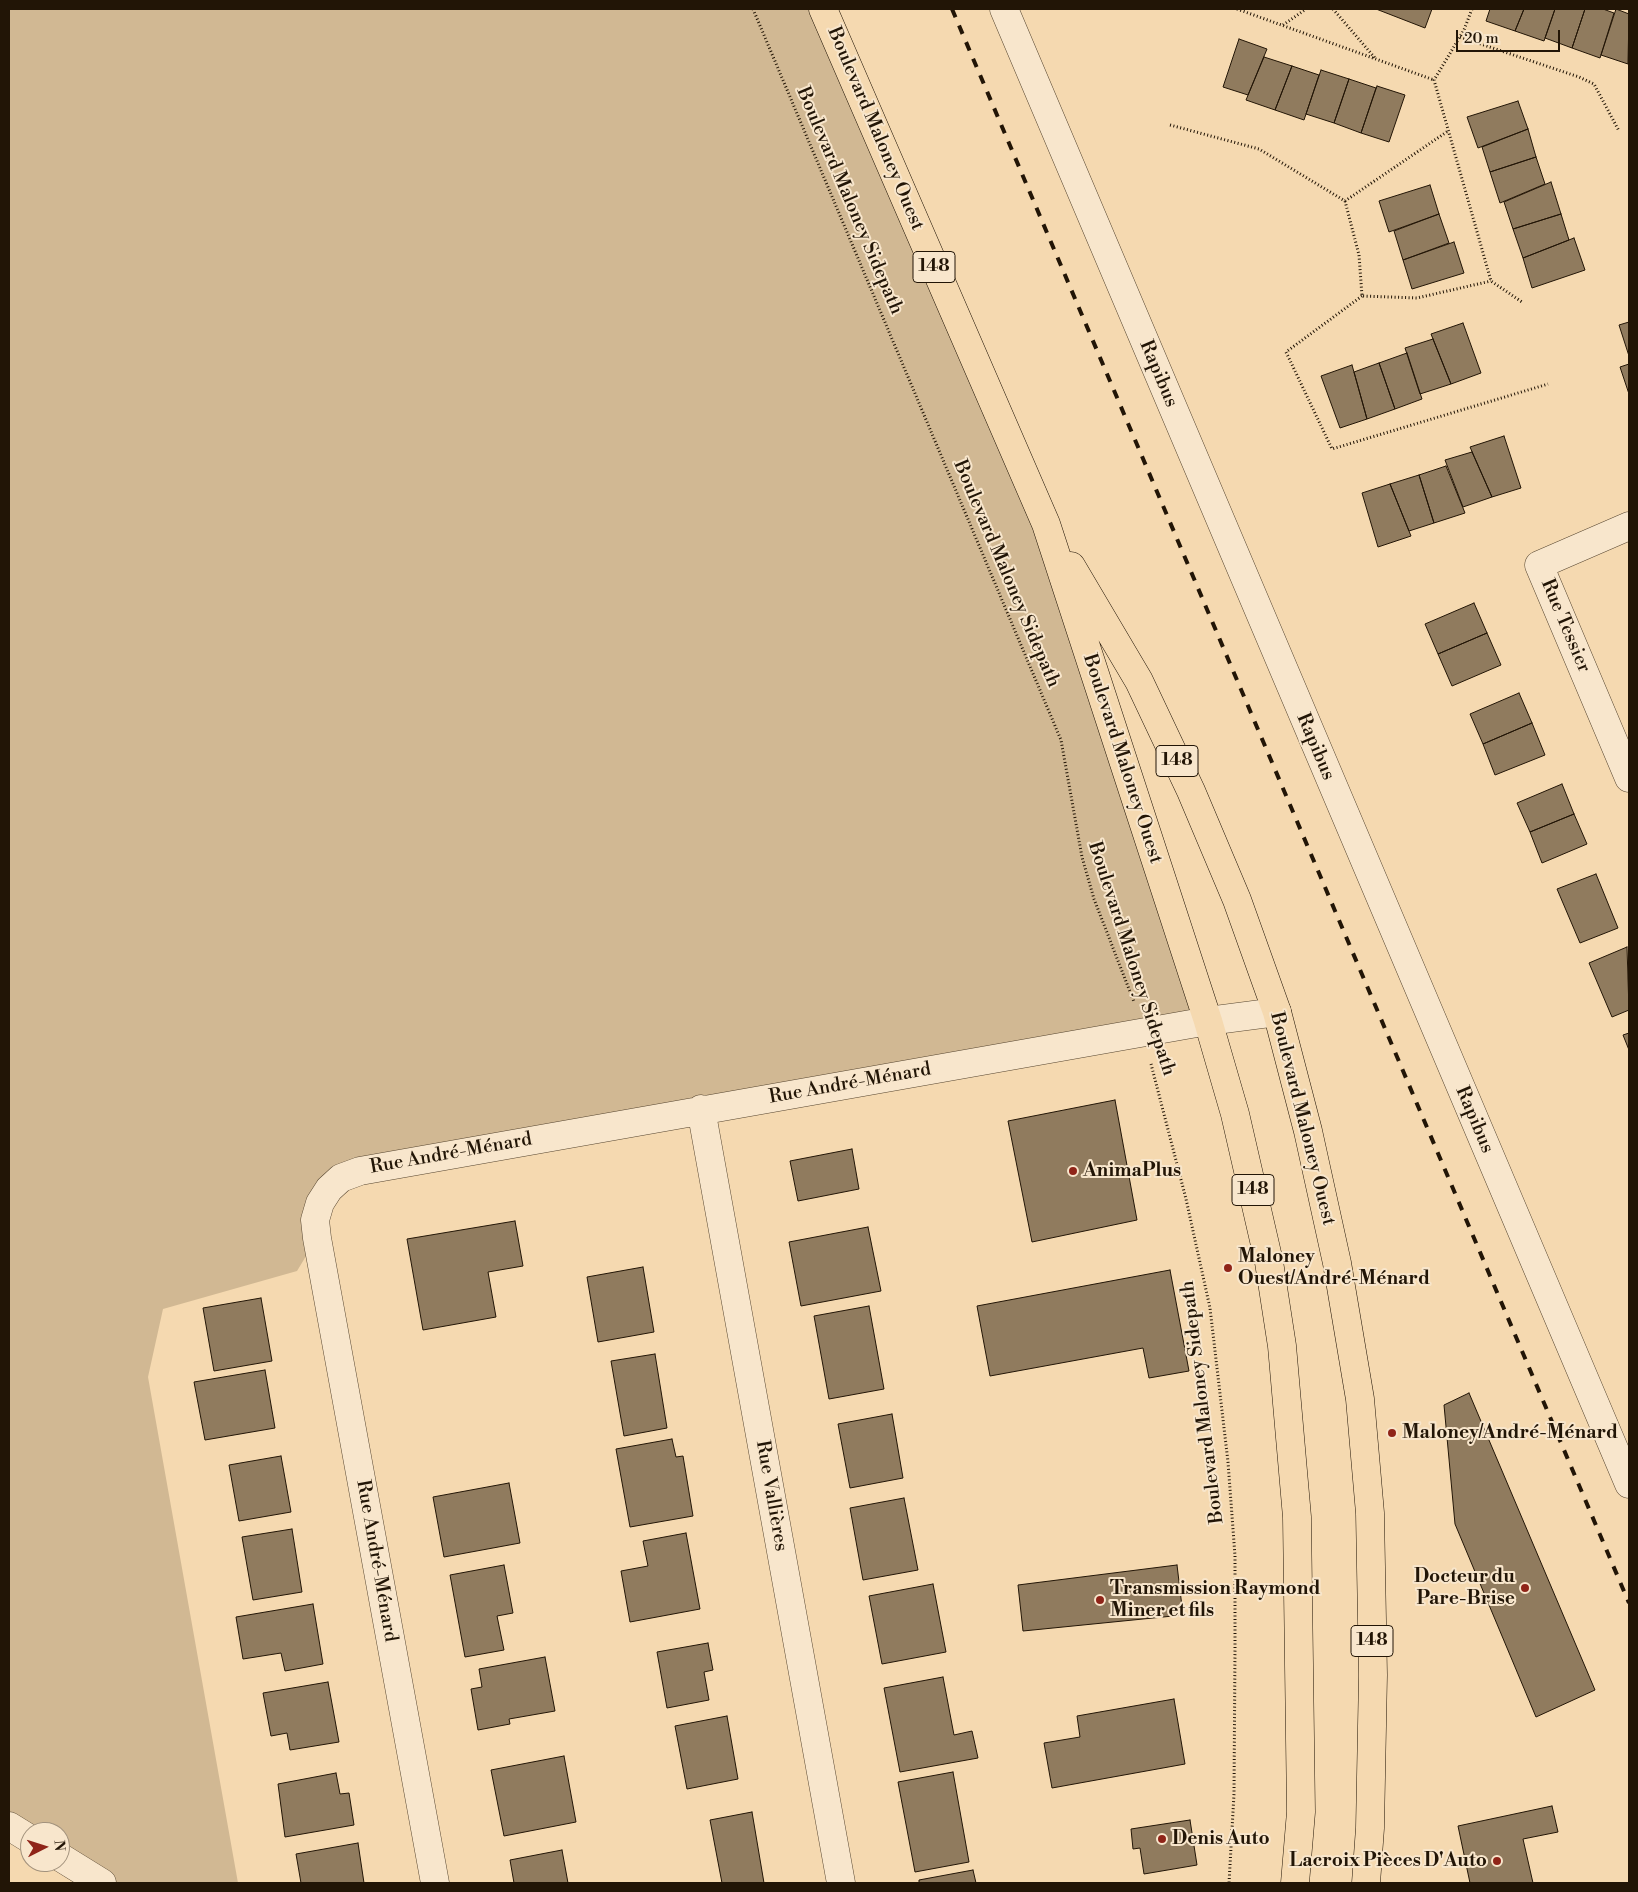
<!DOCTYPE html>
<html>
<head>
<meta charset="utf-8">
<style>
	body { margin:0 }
	#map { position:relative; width:1638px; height:1892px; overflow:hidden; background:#f5d9b0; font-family:"Libre Bodoni",serif }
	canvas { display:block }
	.frame { position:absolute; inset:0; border:10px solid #221506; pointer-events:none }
	.north { position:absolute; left:20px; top:1822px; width:50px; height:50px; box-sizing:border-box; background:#f8e6cc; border:1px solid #a2927d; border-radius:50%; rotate:85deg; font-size:14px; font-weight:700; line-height:20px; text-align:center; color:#221506 }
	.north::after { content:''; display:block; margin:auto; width:18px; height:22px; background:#8f2418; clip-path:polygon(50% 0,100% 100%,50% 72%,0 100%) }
	.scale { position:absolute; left:1456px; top:30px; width:104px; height:22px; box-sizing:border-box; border:2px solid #221506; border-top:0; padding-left:6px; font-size:15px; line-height:18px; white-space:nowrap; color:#221506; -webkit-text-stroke:4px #f8e6cc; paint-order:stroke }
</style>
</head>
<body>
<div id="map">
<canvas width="1638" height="1892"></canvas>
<div class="frame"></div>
<div class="north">N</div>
<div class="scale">20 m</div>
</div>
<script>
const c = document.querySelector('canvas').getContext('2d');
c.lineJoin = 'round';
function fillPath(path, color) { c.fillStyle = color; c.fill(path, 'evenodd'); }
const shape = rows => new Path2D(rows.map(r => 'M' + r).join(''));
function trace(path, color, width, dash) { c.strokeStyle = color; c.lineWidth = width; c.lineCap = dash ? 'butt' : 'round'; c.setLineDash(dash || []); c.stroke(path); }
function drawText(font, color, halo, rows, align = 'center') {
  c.font = font + ' "Libre Bodoni",serif'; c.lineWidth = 4; c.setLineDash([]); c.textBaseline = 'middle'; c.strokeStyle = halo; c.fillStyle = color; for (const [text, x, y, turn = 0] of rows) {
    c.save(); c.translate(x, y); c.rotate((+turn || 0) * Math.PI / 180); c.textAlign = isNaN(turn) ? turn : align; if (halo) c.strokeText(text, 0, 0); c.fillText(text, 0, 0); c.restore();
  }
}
fillPath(shape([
	[9,9,823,9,1046,524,1208,1021,341,1178,317,1238,297,1271,163,1309,148,1377,238,1883,102,1883,60,1857,60,1832,30,1832,9,1826]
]), '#d1b893');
const building = shape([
	[1376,9,1432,9,1425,28,1376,9],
	[1490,9,1524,9,1515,31,1486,21,1490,9],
	[1524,9,1555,9,1544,41,1515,31,1524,9],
	[1555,9,1585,9,1572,48,1545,38,1555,9],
	[1585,9,1603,9,1614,13,1600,58,1572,48,1585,9],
	[1616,9,1629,14,1628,64,1601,55,1616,9],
	[1239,39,1267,49,1248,95,1223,87,1239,39],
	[1264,57,1292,66,1275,110,1246,100,1264,57],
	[1292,66,1319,75,1304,120,1275,110,1292,66],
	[1321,70,1349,79,1334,123,1306,114,1321,70],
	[1349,79,1376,88,1361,133,1334,123,1349,79],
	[1377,86,1405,95,1389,142,1361,133,1377,86],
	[1518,101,1528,129,1478,148,1467,117,1518,101],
	[1528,129,1536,157,1490,172,1482,147,1528,129],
	[1536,157,1545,184,1500,203,1490,172,1536,157],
	[1551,182,1561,214,1513,229,1504,202,1551,182],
	[1430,185,1439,214,1389,232,1379,201,1430,185],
	[1439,214,1449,243,1403,260,1394,231,1439,214],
	[1561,214,1569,240,1523,258,1513,229,1561,214],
	[1574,238,1585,270,1532,288,1523,258,1574,238],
	[1454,242,1464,273,1412,289,1403,260,1454,242],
	[1629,322,1629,356,1619,325,1629,322],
	[1463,323,1481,373,1451,384,1431,334,1463,323],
	[1433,339,1451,384,1420,394,1405,348,1433,339],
	[1407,353,1422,399,1395,409,1379,363,1407,353],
	[1379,363,1395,409,1367,419,1354,372,1379,363],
	[1629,364,1629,394,1620,367,1629,364],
	[1352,365,1367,419,1340,428,1321,376,1352,365],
	[1504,436,1521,488,1492,497,1470,447,1504,436],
	[1472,452,1492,497,1463,507,1445,460,1472,452],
	[1446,466,1465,513,1434,523,1419,475,1446,466],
	[1419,475,1434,523,1409,531,1390,484,1419,475],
	[1390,484,1411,536,1378,547,1362,493,1390,484],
	[1474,603,1487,633,1438,654,1425,624,1474,603],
	[1487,633,1501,665,1452,686,1438,654,1487,633],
	[1519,693,1532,723,1483,744,1470,714,1519,693],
	[1532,723,1545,755,1495,775,1483,744,1532,723],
	[1562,784,1574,814,1530,832,1517,803,1562,784],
	[1574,814,1587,844,1542,863,1530,832,1574,814],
	[1596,874,1618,928,1580,943,1557,889,1596,874],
	[1627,947,1629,1010,1612,1017,1589,963,1627,947],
	[1629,1033,1629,1050,1623,1035,1629,1033],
	[1115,1100,1137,1220,1032,1242,1008,1121,1115,1100],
	[852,1149,859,1189,798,1201,790,1161,852,1149],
	[515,1221,523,1266,488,1272,496,1317,423,1330,407,1239,515,1221],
	[868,1227,881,1291,801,1306,789,1242,868,1227],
	[643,1267,654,1332,598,1342,587,1277,643,1267],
	[1170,1270,1189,1371,1149,1378,1143,1348,990,1376,977,1306,1170,1270],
	[261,1298,272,1361,214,1371,203,1308,261,1298],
	[869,1306,884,1389,829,1399,814,1316,869,1306],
	[655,1354,667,1428,624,1436,611,1361,655,1354],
	[265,1370,275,1428,205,1440,194,1382,265,1370],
	[1469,1393,1595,1690,1536,1717,1455,1524,1444,1405,1469,1393],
	[892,1414,903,1478,850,1488,838,1424,892,1414],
	[672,1439,676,1457,683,1456,693,1516,630,1527,616,1449,672,1439],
	[281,1456,291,1512,239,1521,229,1465,281,1456],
	[509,1483,520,1543,444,1557,433,1497,509,1483],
	[904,1498,918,1570,863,1580,850,1508,904,1498],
	[292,1529,302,1592,253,1600,242,1537,292,1529],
	[686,1533,700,1609,630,1622,621,1571,648,1566,643,1541,686,1533],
	[504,1565,513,1613,497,1616,504,1650,465,1657,450,1575,504,1565],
	[1177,1565,1183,1615,1023,1631,1018,1585,1177,1565],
	[933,1584,946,1652,882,1664,869,1596,933,1584],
	[313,1604,323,1664,285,1671,281,1653,243,1659,236,1617,313,1604],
	[708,1643,713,1670,704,1672,709,1700,667,1708,657,1652,708,1643],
	[545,1657,555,1711,509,1719,510,1724,478,1730,471,1689,482,1687,479,1669,545,1657],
	[943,1677,954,1735,972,1731,978,1758,900,1772,884,1688,943,1677],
	[328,1682,339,1742,290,1750,287,1733,271,1736,263,1693,328,1682],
	[1174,1699,1185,1764,1052,1788,1044,1743,1080,1737,1077,1716,1174,1699],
	[727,1716,738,1779,687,1789,675,1726,727,1716],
	[564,1756,576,1822,504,1836,491,1770,564,1756],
	[953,1772,969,1862,915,1872,898,1782,953,1772],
	[336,1773,340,1794,349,1793,354,1825,285,1837,278,1784,336,1773],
	[1552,1806,1558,1832,1523,1839,1533,1883,1470,1883,1458,1826,1552,1806],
	[752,1812,764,1883,722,1883,710,1820,752,1812],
	[1190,1820,1197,1865,1144,1874,1140,1848,1133,1849,1131,1829,1190,1820],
	[358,1843,364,1883,301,1883,296,1854,358,1843],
	[562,1850,568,1883,514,1883,510,1860,562,1850],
	[973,1870,976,1883,919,1883,919,1880,973,1870]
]);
fillPath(building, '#907b5e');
trace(building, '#221506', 1);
const minor = shape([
	[1004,9,1629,1484],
	[1629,526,1539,565,1629,778],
	[701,1109,841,1883],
	[9,1826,30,1839],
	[60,1857,102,1883],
	[435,1883,317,1238,315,1220,320,1203,329,1189,341,1178,360,1171,1208,1021,1277,1012]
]);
const major = shape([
	[823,9,1046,524,1208,1021,1235,1114,1269,1262,1282,1346,1297,1517,1301,1812,1295,1883],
	[1071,566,1139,681,1191,791,1237,900,1277,1012,1308,1131,1337,1263,1360,1399,1370,1513,1373,1675,1370,1828,1366,1883]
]);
trace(minor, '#574630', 29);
trace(major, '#221506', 29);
trace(shape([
	[753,9,1061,740,1082,857,1094,899,1134,1002],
	[1237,9,1434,80],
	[1333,9,1375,58],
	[1472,9,1464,30,1434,80,1491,281,1522,302],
	[1283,25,1306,9],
	[1460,37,1579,77,1594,84,1619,131],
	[1170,125,1259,149,1345,201,1448,131],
	[1345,201,1359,255,1362,296,1417,298,1491,281],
	[1362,296,1286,352,1332,449,1548,384],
	[1151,1064,1186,1199,1210,1308,1228,1462,1235,1556,1235,1650,1234,1794,1229,1883]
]), '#221506', 3, [1, 2.5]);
trace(minor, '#f8e6cc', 28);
trace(major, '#f5d9b0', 28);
trace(shape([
	[952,9,1629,1603]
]), '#221506', 4, [9, 9]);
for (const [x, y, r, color] of [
	[1073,1171,5,"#8f2418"],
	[1228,1268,5,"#8f2418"],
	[1392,1433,5,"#8f2418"],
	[1525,1588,5,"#8f2418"],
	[1100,1600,5,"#8f2418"],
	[1162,1839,5,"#8f2418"],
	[1497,1861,5,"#8f2418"]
]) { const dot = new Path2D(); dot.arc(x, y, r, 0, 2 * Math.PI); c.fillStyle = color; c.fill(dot); trace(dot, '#f8e6cc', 2); }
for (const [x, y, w] of [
	[934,267,42],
	[1177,761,42],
	[1253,1190,42],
	[1372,1641,42]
]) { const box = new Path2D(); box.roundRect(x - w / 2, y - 15.5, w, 31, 4); c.fillStyle = '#f8e6cc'; c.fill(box); trace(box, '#221506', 1); }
drawText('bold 18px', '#221506', null, [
	["148",934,267],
	["148",1177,761],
	["148",1253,1190],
	["148",1372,1641]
]);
drawText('19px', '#221506', '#f8e6cc', [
	["Boulevard Maloney Ouest",875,129,67],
	["Boulevard Maloney Sidepath",849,201,67],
	["Rapibus",1158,374,67],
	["Boulevard Maloney Sidepath",1006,574,67],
	["Rue Tessier",1565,626,67],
	["Rapibus",1315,747,67],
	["Boulevard Maloney Ouest",1122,759,72],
	["Boulevard Maloney Sidepath",1131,959,72],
	["Rue André-Ménard",850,1084,-10],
	["Boulevard Maloney Ouest",1302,1119,76],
	["Rapibus",1474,1120,67],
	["Rue André-Ménard",451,1154,-10],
	["Boulevard Maloney Sidepath",1203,1402,-97],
	["Rue Vallières",771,1496,80],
	["Rue André-Ménard",376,1561,80]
]);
drawText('bold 19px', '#221506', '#f8e6cc', [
	["AnimaPlus",1083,1171],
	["Maloney",1238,1257],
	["Ouest/André-Ménard",1238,1279],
	["Maloney/André-Ménard",1402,1433],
	["Docteur du",1515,1577,"right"],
	["Pare-Brise",1515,1599,"right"],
	["Transmission Raymond",1110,1589],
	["Miner et fils",1110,1611],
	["Denis Auto",1172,1839],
	["Lacroix Pièces D'Auto",1487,1861,"right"]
], 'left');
</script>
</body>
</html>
